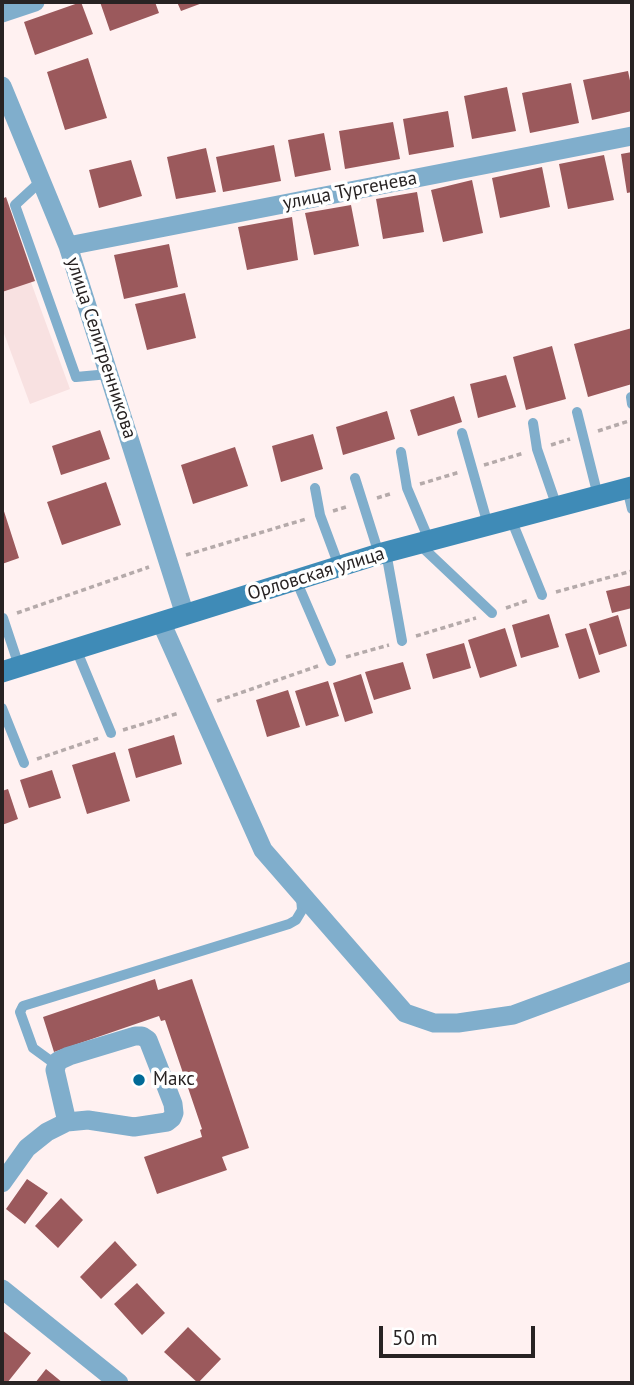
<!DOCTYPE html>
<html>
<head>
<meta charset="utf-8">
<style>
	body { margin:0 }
	#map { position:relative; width:634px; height:1385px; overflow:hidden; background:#fff1f1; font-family:"PT Sans",sans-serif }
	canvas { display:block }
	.frame { position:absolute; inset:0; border:4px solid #282323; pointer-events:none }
	.scale { position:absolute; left:379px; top:1326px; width:156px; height:32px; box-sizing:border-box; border:4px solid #282323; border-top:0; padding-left:9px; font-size:21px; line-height:24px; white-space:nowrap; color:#282323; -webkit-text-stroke:5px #fff; paint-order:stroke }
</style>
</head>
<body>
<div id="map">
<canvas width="634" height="1385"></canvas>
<div class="frame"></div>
<div class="scale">50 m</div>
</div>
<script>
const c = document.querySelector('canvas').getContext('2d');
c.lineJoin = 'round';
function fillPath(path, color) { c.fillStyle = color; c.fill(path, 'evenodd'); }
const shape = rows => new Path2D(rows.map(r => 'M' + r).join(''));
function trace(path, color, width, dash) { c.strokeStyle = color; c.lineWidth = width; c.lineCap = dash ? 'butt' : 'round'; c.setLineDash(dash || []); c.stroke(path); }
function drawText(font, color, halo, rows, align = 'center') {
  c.font = font + ' "PT Sans",sans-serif'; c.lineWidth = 7; c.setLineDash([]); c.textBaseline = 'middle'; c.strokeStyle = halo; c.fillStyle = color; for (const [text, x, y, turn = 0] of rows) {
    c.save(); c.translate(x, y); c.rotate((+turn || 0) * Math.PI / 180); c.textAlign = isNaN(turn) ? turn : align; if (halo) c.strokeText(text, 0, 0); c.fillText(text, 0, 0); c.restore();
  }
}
fillPath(shape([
	[2,203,70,389,30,404,2,328]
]), '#f8e1e1');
fillPath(shape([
	[81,2,93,34,35,55,24,22],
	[100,2,155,2,159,13,110,31],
	[177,2,205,2,181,11],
	[88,58,107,118,65,130,47,72],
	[628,71,632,90,632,111,592,120,583,80],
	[571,83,579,123,530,133,522,93],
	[507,87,516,131,472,139,464,96],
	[448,111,454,147,409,155,403,119],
	[393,122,400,159,345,169,339,131],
	[324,133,331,170,295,177,288,140],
	[274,145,281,181,223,192,216,157],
	[206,148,216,192,176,199,167,157],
	[632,152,632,192,627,193,621,154],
	[604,155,614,200,568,209,559,164],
	[131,160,142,196,99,208,89,170],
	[542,167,550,207,500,218,492,178],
	[472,180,483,233,443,242,431,190],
	[417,192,424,232,383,239,376,199],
	[6,197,35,281,2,292,2,199],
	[351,205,359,246,314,255,305,213],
	[292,217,298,260,247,270,238,227],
	[169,244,178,287,124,299,114,255],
	[185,293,196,338,147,350,135,304],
	[632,328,632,384,588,397,574,344],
	[552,346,566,399,526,410,513,357],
	[506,375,516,407,478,418,470,384],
	[454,396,462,422,418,436,410,410],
	[387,411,395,439,343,455,336,427],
	[100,430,110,459,61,475,52,446],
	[313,434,323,469,281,482,272,446],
	[235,447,248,486,193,504,181,465],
	[106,482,121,525,62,545,47,502],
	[2,505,19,558,2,564],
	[632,585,632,608,612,613,606,591],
	[549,614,559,647,521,658,512,625],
	[618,615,627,646,599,655,589,624],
	[505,628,517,666,480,678,468,640],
	[586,628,600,672,579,679,565,634],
	[464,643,471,668,433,679,426,654],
	[403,662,411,689,374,700,365,672],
	[361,674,373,713,345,722,333,683],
	[328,681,339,716,306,726,295,691],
	[288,690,300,727,267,737,256,700],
	[174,735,182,764,136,778,128,749],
	[115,752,130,801,87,814,72,765],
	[52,770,61,798,29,808,20,780],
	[8,789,18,819,2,825,2,791],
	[155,979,158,990,192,979,249,1148,222,1157,227,1170,157,1194,144,1157,202,1137,200,1130,202,1129,165,1020,161,1021,159,1016,54,1052,43,1017],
	[27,1179,48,1193,25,1224,6,1209],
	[61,1198,83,1220,58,1248,35,1226],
	[115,1241,137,1265,101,1299,80,1277],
	[137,1283,165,1313,142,1335,114,1304],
	[188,1327,221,1359,198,1383,164,1352],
	[2,1330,31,1353,7,1383,2,1383],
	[46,1369,63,1383,35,1383]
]), '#9b595c');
trace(shape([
	[598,431,632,420],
	[551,445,570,439],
	[484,465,524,453],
	[420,484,460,472],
	[377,498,393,493],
	[333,511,349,506],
	[186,555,306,519],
	[556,592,632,571],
	[506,608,529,600],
	[17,613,149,567],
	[416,636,476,618],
	[346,657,389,645],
	[217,701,318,666],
	[123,730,179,713],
	[37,759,99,738]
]), '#b5aaaa', 3.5, [5, 3.5]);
trace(shape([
	[41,181,15,205,76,377,109,374],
	[631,397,632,404],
	[577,412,598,496],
	[533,423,537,449,557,507],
	[462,433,488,525],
	[401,452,407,488,429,540],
	[355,478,379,554],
	[315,488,320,515,339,566],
	[627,488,632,509],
	[511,519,542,595],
	[419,544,492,613],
	[386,552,402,641],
	[296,580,331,661],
	[3,618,19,666],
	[76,649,111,733],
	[2,708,24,763],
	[55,1064,33,1048,20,1012,23,1006,289,924,296,920,302,910,301,897]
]), '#80aecc', 10);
trace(shape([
	[2,13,35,2],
	[2,86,68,246,185,615],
	[68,246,632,136],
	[161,622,263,850,405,1013,434,1023,458,1023,513,1015,632,971],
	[2,1183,27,1148,47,1132,67,1122,88,1120,134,1127,167,1122,172,1118,174,1113,173,1104,148,1040,142,1036,135,1036,69,1056,58,1061,55,1070,67,1122],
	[2,1289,119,1383]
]), '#80aecc', 19);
trace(shape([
	[2,672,379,554,632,487]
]), '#3f8bb7', 21);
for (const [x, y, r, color] of [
	[139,1080,7,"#016a97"]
]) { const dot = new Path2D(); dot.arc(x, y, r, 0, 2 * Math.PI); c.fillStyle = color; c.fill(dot); trace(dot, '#fff', 2.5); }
drawText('19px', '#282323', '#fff', [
	["улица Тургенева",350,191,-11],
	["улица Селитренникова",101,348,72],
	["Орловская улица",316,574,-17]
]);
drawText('19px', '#282323', '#fff', [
	["Макс",153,1080]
], 'left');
</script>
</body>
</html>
